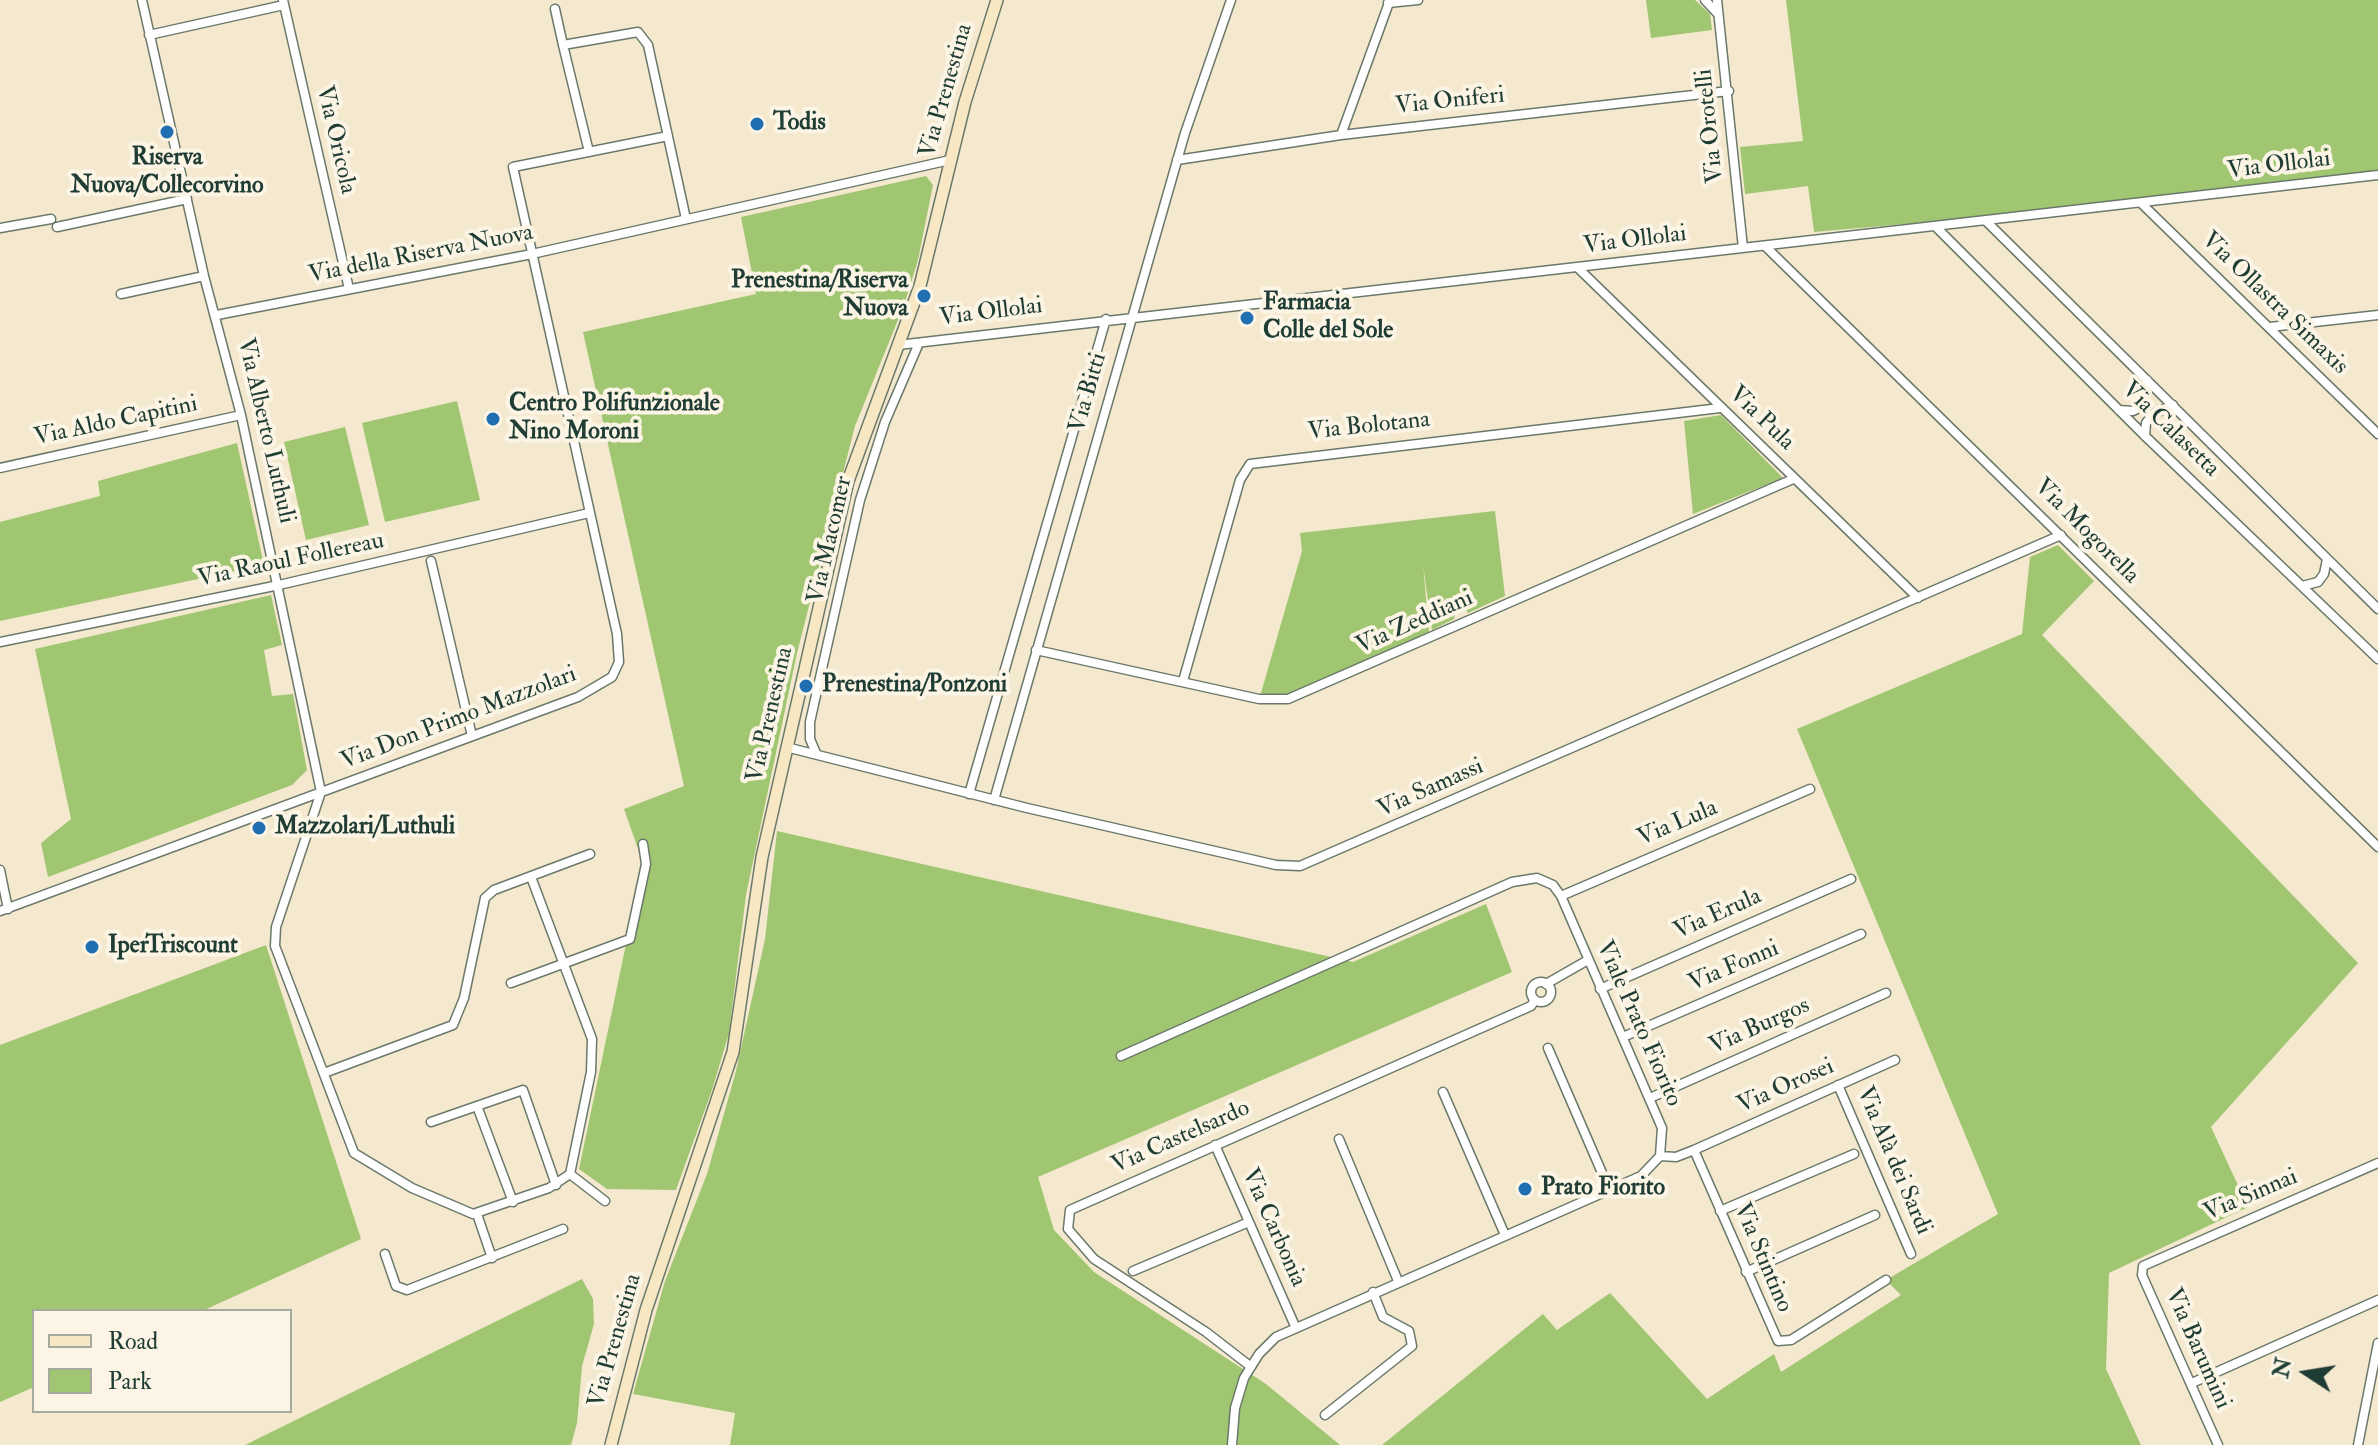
<!DOCTYPE html>
<html>
<head>
<meta charset="utf-8">
<style>
	body { margin:0 }
	#map { position:relative; width:2378px; height:1445px; overflow:hidden; background:#f4e8ce; font-family:"IM FELL Double Pica",serif }
	canvas { display:block }
	.legend { position:absolute; left:32px; top:1309px; width:260px; height:104px; box-sizing:border-box; background:#fcf5e5; border:2px solid #a4ab9e; margin:0; padding:10px 14px; list-style:none; font-size:24px; color:#1f3d34 }
	.legend li { display:flex; align-items:center; gap:16px; height:40px }
	.legend b { width:40px; border:2px solid #a4ab9e }
	.north { position:absolute; left:2266px; top:1333px; width:80px; height:80px; -webkit-text-stroke:6px #fcf5e5; paint-order:stroke; rotate:282deg; font-size:22px; font-weight:700; line-height:32px; text-align:center; color:#1f3d34 }
	.north::after { content:''; display:block; margin:auto; width:28px; height:36px; background:#1f3d34; clip-path:polygon(50% 0,100% 100%,50% 72%,0 100%) }
</style>
</head>
<body>
<div id="map">
<canvas width="2378" height="1445"></canvas>
<ul class="legend">
<li><b style="height:10px;background:#f7e8c3"></b>Road</li>
<li><b style="height:22px;background:#a0c671"></b>Park</li>
</ul>
<div class="north">N</div>
</div>
<script>
const c = document.querySelector('canvas').getContext('2d');
c.lineJoin = 'round';
function fillPath(path, color) { c.fillStyle = color; c.fill(path, 'evenodd'); }
const shape = rows => new Path2D(rows.map(r => 'M' + r).join(''));
function trace(path, color, width, dash) { c.strokeStyle = color; c.lineWidth = width; c.lineCap = dash ? 'butt' : 'round'; c.setLineDash(dash || []); c.stroke(path); }
function drawText(font, color, halo, rows, align = 'center') {
  c.font = font + ' "IM FELL Double Pica",serif'; c.lineWidth = 8; c.setLineDash([]); c.textBaseline = 'middle'; c.strokeStyle = halo; c.fillStyle = color; for (const [text, x, y, turn = 0] of rows) {
    c.save(); c.translate(x, y); c.rotate((+turn || 0) * Math.PI / 180); c.textAlign = isNaN(turn) ? turn : align; if (halo) c.strokeText(text, 0, 0); c.fillText(text, 0, 0); c.restore();
  }
}
fillPath(shape([
	[1646,0,1695,0,1710,14,1712,30,1651,38],
	[1786,0,2378,0,2378,177,2141,203,1814,232,1808,186,1745,194,1740,147,1803,141],
	[926,176,933,185,918,260,904,305,855,426,797,653,746,895,729,1033,712,1090,676,1190,607,1189,579,1169,643,863,624,809,684,786,583,332,756,294,741,217],
	[457,401,480,500,385,522,362,423],
	[1721,415,1783,478,1693,514,1684,421],
	[345,427,369,525,306,540,284,442],
	[237,443,264,565,0,621,0,522,100,496,98,481],
	[1495,511,1505,596,1468,613,1464,606,1456,609,1454,619,1432,630,1423,564,1429,632,1279,698,1261,693,1302,551,1300,533],
	[2058,545,2094,581,2042,635,2358,963,2211,1127,2248,1207,2109,1273,2106,1369,2141,1445,1382,1445,1543,1314,1557,1330,1610,1293,1707,1399,1774,1354,1781,1372,1901,1295,1886,1280,1998,1214,1797,729,2022,634,2030,557],
	[271,595,282,645,264,650,272,696,293,694,307,770,292,785,48,877,41,843,71,819,35,649],
	[777,831,1353,962,1486,904,1512,972,1038,1177,1054,1230,1094,1272,1266,1384,1340,1445,730,1445,735,1413,633,1394,665,1281,707,1174,736,1071,765,939],
	[266,945,361,1239,202,1311,34,1311,34,1387,0,1402,0,1045],
	[582,1279,593,1299,594,1324,582,1366,577,1423,571,1445,245,1445]
]), '#a0c671');
const street = shape([
	[142,0,204,276,241,415,321,792,276,927,275,946,354,1153,412,1188,473,1214,549,1188,570,1174,591,1072,592,1039,531,877],
	[283,0,349,289],
	[1705,0,1718,14],
	[1717,0,1743,248],
	[1388,3,1418,0],
	[555,9,563,45],
	[149,35,284,5],
	[1341,135,1390,0],
	[589,152,563,45,638,32,648,45,686,219],
	[1177,160,1341,135,1729,91],
	[2141,203,2378,434],
	[1986,221,2378,609],
	[57,227,187,199],
	[1936,227,2145,436,2378,659],
	[0,228,51,219],
	[1765,246,2378,847],
	[1578,268,1918,598],
	[121,294,204,276],
	[217,315,532,254,950,160],
	[2270,327,2378,315],
	[898,345,2378,175],
	[2119,410,2133,411,2141,407,2147,380],
	[2145,436,2146,423,2153,414,2173,405],
	[0,468,241,415],
	[431,561,472,736],
	[2302,586,2318,582,2324,574,2327,559],
	[0,642,279,585,589,513],
	[1036,650,1259,699,1288,699,1793,479],
	[1183,681,1240,480,1250,464,1720,408],
	[786,747,1027,808,1276,865,1300,866,2061,535],
	[816,753,810,739,810,722,860,500,885,422,919,343],
	[969,794,1106,319],
	[994,800,1185,133,1231,0],
	[0,870,8,909],
	[1561,896,1810,789],
	[0,911,578,697,612,677,619,662,617,634,513,167,668,136],
	'1531 992a10 10 0 1 1 20 0a10 10 0 1 1-20 0Z',
	[511,983,630,939,646,864,643,844],
	[1546,984,1588,960],
	[1600,989,1851,879],
	[1623,1037,1861,934],
	[1548,1048,1609,1189],
	[1121,1056,1512,882,1537,878,1553,885,1561,896,1662,1128,1660,1156,1641,1176,1276,1337,1259,1354,1244,1378,1235,1408,1232,1445],
	[324,1073,453,1025,464,998,485,898,494,890,590,854],
	[1838,1085,1911,1254],
	[1443,1092,1505,1235],
	[1650,1098,1886,993],
	[477,1106,513,1202],
	[431,1122,523,1090,556,1185],
	[1339,1139,1398,1281],
	[1215,1145,1295,1326],
	[1694,1150,1895,1060],
	[1660,1156,1676,1157,1694,1150,1778,1341,1791,1340,1886,1280],
	[570,1174,605,1201],
	[1720,1211,1854,1154],
	[477,1214,492,1258],
	[385,1254,396,1286,407,1290,563,1229],
	[1133,1271,1249,1222],
	[1746,1272,1875,1215],
	[1250,1366,1206,1332,1094,1259,1068,1229,1070,1210,1531,1006,1535,1000],
	[2192,1383,2378,1300],
	[1325,1415,1412,1346,1409,1331,1383,1317,1373,1292],
	[2218,1445,2142,1275,2143,1266,2378,1163],
	[2358,1445,2378,1343]
]);
const secondary = shape([
	[611,1445,646,1310,733,1052,762,857,848,481,920,286,965,102,997,0]
]);
trace(street, '#6a796a', 11);
trace(secondary, '#6a796a', 14);
trace(street, '#fff', 8);
trace(secondary, '#f7e8c3', 11);
for (const [x, y, r, color] of [
	[757,124,8,"#1f6fb2"],
	[167,132,8,"#1f6fb2"],
	[924,296,8,"#1f6fb2"],
	[1247,318,8,"#1f6fb2"],
	[493,419,8,"#1f6fb2"],
	[806,686,8,"#1f6fb2"],
	[259,828,8,"#1f6fb2"],
	[92,947,8,"#1f6fb2"],
	[1525,1189,8,"#1f6fb2"]
]) { const dot = new Path2D(); dot.arc(x, y, r, 0, 2 * Math.PI); c.fillStyle = color; c.fill(dot); trace(dot, '#fcf5e5', 3); }
drawText('24px', '#1f3d34', '#fcf5e5', [
	["Via Prenestina",947,91,-74],
	["Via Oniferi",1450,102,-6],
	["Via Orotelli",1711,126,-96],
	["Via Oricola",335,140,77],
	["Via Ollolai",2279,166,-7],
	["Via Ollolai",1635,241,-7],
	["Via della Riserva Nuova",421,255,-11],
	["Via Ollastra Simaxis",2274,304,44],
	["Via Ollolai",991,313,-7],
	["Via Bitti",1089,393,-74],
	["Via Pula",1761,419,44],
	["Via Aldo Capitini",116,422,-12],
	["Via Bolotana",1369,427,-6],
	["Via Calasetta",2170,430,44],
	["Via Alberto Luthuli",265,431,77],
	["Via Mogorella",2086,532,45],
	["Via Macomer",831,540,-77],
	["Via Raoul Follereau",291,561,-12],
	["Via Zeddiani",1415,623,-24],
	["Via Prenestina",771,715,-77],
	["Via Don Primo Mazzolari",459,719,-21],
	["Via Samassi",1431,789,-24],
	["Via Lula",1678,824,-23],
	["Via Erula",1718,915,-24],
	["Via Fonni",1734,967,-23],
	["Viale Prato Fiorito",1638,1024,66],
	["Via Burgos",1760,1027,-24],
	["Via Orosei",1786,1087,-24],
	["Via Castelsardo",1181,1138,-24],
	["Via Alà dei Sardi",1893,1161,67],
	["Via Sinnai",2251,1196,-23],
	["Via Carbonia",1273,1228,66],
	["Via Stintino",1762,1258,67],
	["Via Prenestina",616,1341,-74],
	["Via Barumini",2197,1349,66]
]);
drawText('bold 24px', '#1f3d34', '#fcf5e5', [
	["Todis",773,124],
	["Riserva",167,159,"center"],
	["Nuova/Collecorvino",167,187,"center"],
	["Prenestina/Riserva",908,282,"right"],
	["Nuova",908,310,"right"],
	["Farmacia",1263,304],
	["Colle del Sole",1263,332],
	["Centro Polifunzionale",509,405],
	["Nino Moroni",509,433],
	["Prenestina/Ponzoni",822,686],
	["Mazzolari/Luthuli",275,828],
	["IperTriscount",108,947],
	["Prato Fiorito",1541,1189]
], 'left');
</script>
</body>
</html>
